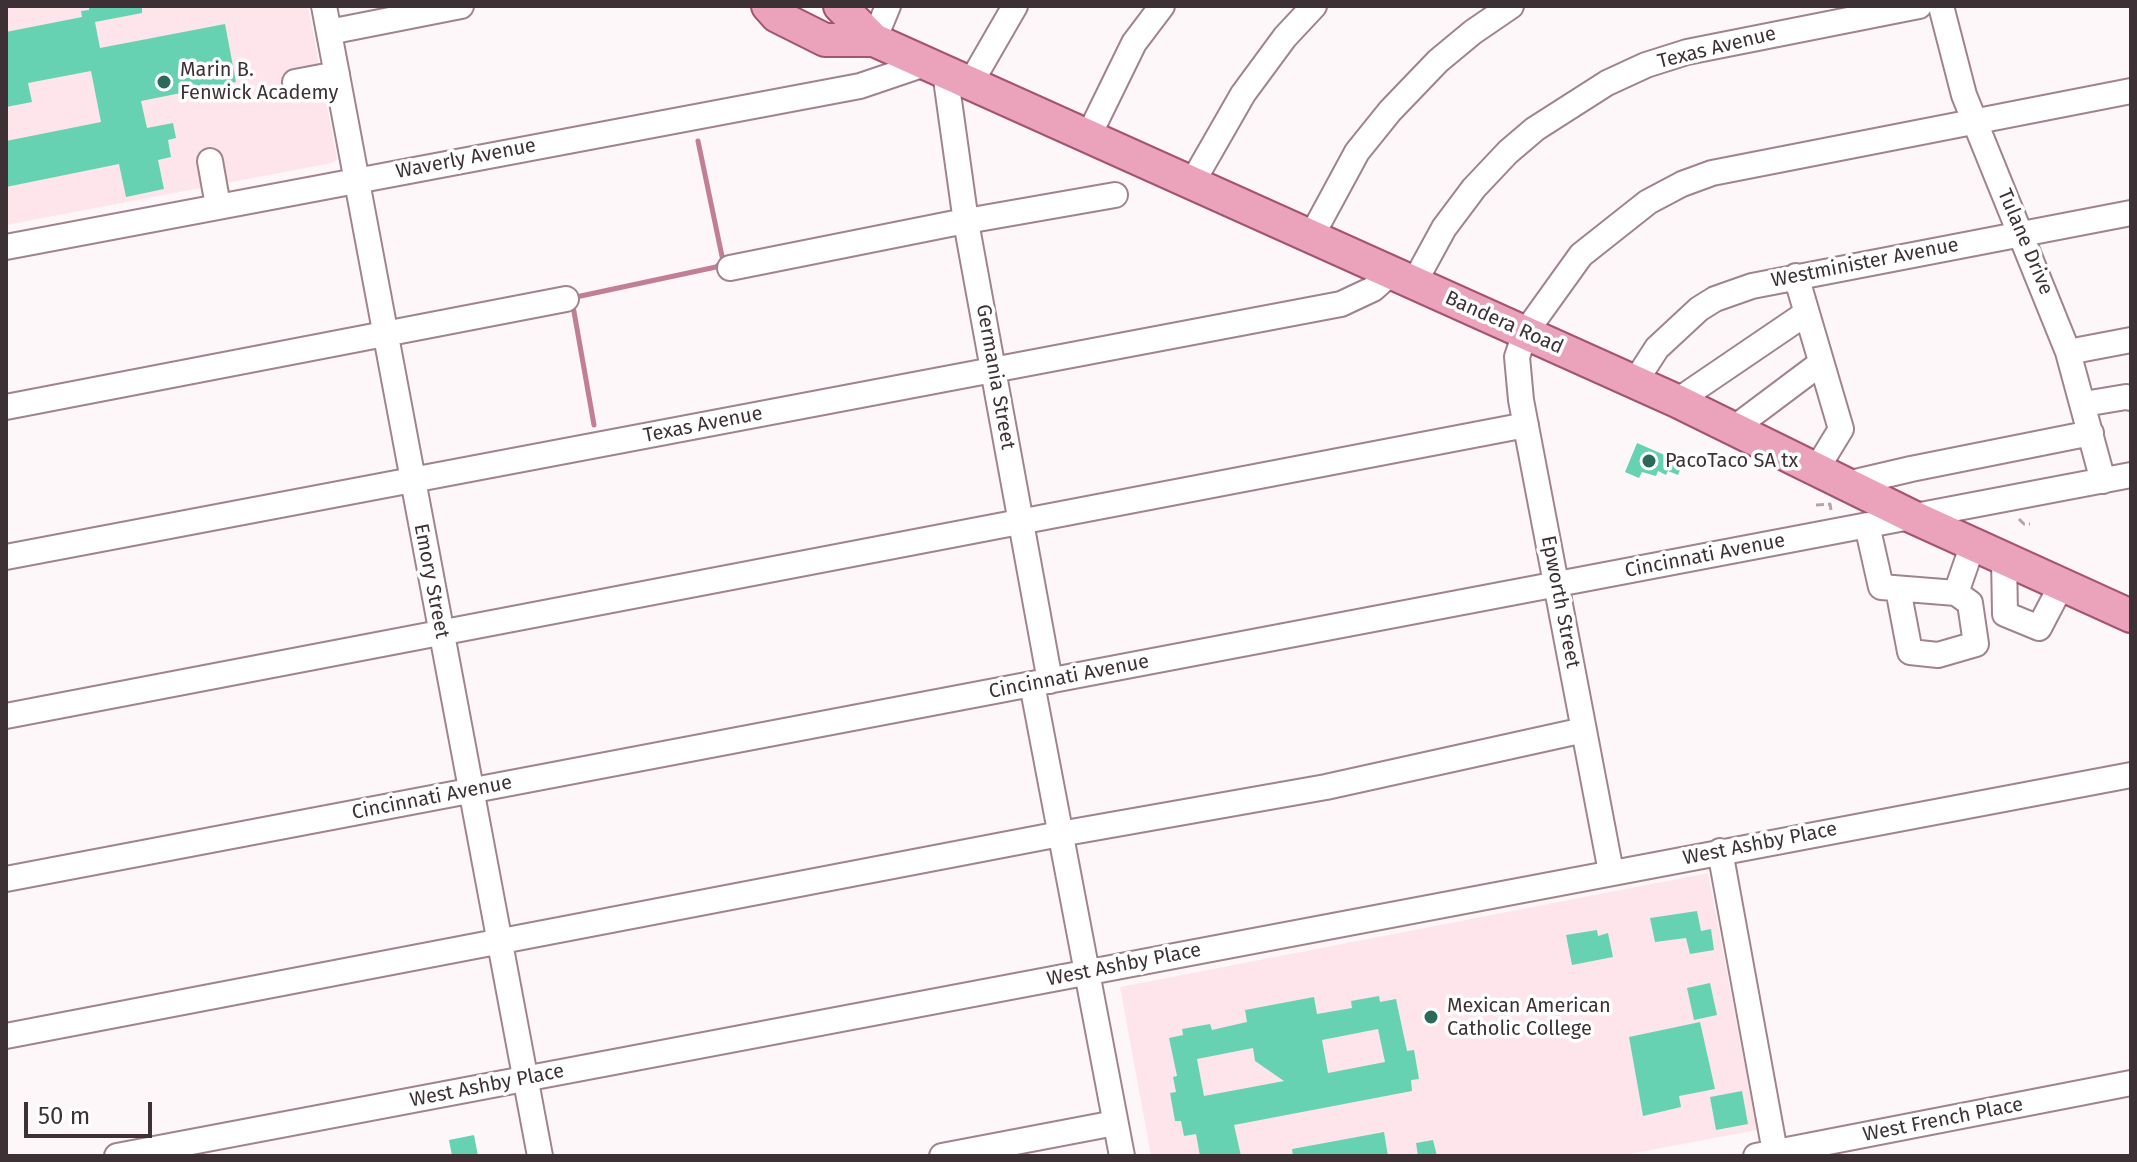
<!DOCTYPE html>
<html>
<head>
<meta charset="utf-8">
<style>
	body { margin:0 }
	#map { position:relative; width:2137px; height:1162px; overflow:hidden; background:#fef7f9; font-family:"Fira Sans",sans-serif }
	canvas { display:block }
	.frame { position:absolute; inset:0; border:8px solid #3e3135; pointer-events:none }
	.scale { position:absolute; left:24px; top:1102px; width:128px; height:36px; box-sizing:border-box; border:4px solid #3e3135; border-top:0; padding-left:10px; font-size:24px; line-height:28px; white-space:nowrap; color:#3e3135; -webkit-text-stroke:6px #fff; paint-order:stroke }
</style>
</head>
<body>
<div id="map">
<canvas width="2137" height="1162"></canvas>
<div class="frame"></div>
<div class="scale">50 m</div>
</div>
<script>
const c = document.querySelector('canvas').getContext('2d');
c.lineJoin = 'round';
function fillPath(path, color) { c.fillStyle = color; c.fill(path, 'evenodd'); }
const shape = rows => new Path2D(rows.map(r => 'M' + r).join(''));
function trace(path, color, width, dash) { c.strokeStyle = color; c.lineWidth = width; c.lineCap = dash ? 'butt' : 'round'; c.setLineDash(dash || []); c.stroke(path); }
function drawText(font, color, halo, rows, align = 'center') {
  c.font = font + ' "Fira Sans",sans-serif'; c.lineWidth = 7; c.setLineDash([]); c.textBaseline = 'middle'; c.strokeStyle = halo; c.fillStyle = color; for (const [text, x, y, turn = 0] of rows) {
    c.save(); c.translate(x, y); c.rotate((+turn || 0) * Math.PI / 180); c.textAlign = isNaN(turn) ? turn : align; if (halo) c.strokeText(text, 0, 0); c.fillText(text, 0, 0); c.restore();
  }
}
fillPath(shape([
	[6,6,308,6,337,159,332,163,6,225],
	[1708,873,1757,1130,1619,1156,1151,1156,1120,987]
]), '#fee5eb');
trace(shape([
	[594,425,573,306,576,297,716,267,723,261,698,141]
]), '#c27f93', 5);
fillPath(shape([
	[89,6,142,6,142,13,95,22,100,48,225,24,236,82,141,101,147,128,173,123,176,138,168,140,171,157,158,160,164,189,126,197,119,164,6,187,6,141,101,122,91,71,28,83,32,102,6,107,6,32,82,17,81,11,89,10],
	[1637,443,1683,463,1678,475,1668,471,1666,475,1658,471,1656,476,1642,472,1639,478,1625,472],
	[1697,911,1701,931,1711,929,1714,950,1690,954,1686,938,1655,942,1650,918],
	[1597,930,1598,936,1608,933,1613,957,1572,965,1566,935],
	[1710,983,1717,1015,1694,1020,1687,988],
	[1379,996,1380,1002,1396,999,1407,1051,1414,1050,1419,1079,1411,1080,1412,1091,1234,1125,1241,1156,1200,1156,1196,1134,1184,1136,1181,1121,1175,1121,1170,1093,1176,1092,1173,1077,1177,1076,1169,1038,1183,1035,1182,1029,1210,1024,1212,1030,1247,1022,1245,1010,1314,997,1317,1014,1352,1008,1351,1001],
	[1378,1029,1385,1062,1328,1073,1322,1040],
	[1253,1048,1255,1061,1284,1081,1204,1096,1197,1059],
	[1700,1022,1715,1089,1679,1096,1681,1107,1643,1116,1629,1037],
	[1742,1091,1748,1124,1716,1130,1710,1097],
	[1384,1132,1388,1156,1293,1156,1292,1149],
	[474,1135,478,1156,452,1156,449,1140],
	[1433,1140,1437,1156,1418,1156,1416,1143]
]), '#66d2b1');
const minor = shape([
	[324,6,540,1156],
	[1941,6,1964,95,2068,352,2103,481],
	[329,32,461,6],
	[874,40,888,6],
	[945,72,966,222,1050,681],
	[295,82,337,74],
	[970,84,1015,6],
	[1088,137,1134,43,1162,6],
	[210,161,218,206],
	[1192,183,1243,94,1285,37,1314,6],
	[1311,237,1357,152,1390,111,1438,61,1473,32,1511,6],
	[6,247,860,86,925,64],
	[730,268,955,223,1115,195],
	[1796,276,1841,429,1816,470],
	[1414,283,1444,228,1474,188,1508,152,1535,129,1607,83,1646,65,1687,52,1919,6],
	[2068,352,2131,340],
	[1635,382,1657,348,1699,309,1715,299,1752,286,2131,213],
	[1677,401,1805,314],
	[2084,404,2126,397,2131,398],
	[6,407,566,299],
	[1733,429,1821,363],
	[1847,484,1911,469,2091,433],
	[1867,525,1881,587,1956,593,1973,544],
	[6,557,1341,304,1373,289,1391,273],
	[2004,558,2005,614,2039,628,2062,584],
	[1898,589,1910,652,1938,655,1976,644,1970,603,1956,593],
	[1032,684,1122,1156],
	[6,716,1526,425],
	[1720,851,1775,1152],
	[1611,872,1521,400,1517,357,1525,333,1581,255,1648,202,1682,184,1712,173,2131,91],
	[6,879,2131,475],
	[6,1036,1060,834,1326,787,1584,730],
	[117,1156,2131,775],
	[942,1156,1115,1123],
	[1756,1156,2131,1083]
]);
const major = shape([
	[768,6,777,16,825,40,874,40],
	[840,6,874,40,1677,401,1913,517,2131,616]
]);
trace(minor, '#a1838b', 28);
trace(major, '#a55370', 36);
trace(shape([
	[1816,505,1830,504,1831,510],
	[2019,519,2024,524,2030,524]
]), '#b1a7aa', 3, [8, 4]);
trace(minor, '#fff', 24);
trace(major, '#eba3bc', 32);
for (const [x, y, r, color] of [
	[164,82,8,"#2b6a58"],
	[1649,461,8,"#2b6a58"],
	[1431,1017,8,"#2b6a58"]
]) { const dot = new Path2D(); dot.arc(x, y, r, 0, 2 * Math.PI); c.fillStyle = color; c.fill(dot); trace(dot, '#fff', 3); }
drawText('20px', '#3e3135', '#fff', [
	["Texas Avenue",1717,48,-14],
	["Waverly Avenue",466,159,-11],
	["Tulane Drive",2025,242,67],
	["Westminister Avenue",1865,263,-11],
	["Bandera Road",1504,323,24],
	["Germania Street",995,377,80],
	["Texas Avenue",703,425,-11],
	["Cincinnati Avenue",1705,556,-11],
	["Emory Street",431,581,79],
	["Epworth Street",1560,602,79],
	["Cincinnati Avenue",1069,677,-11],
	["Cincinnati Avenue",432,798,-11],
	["West Ashby Place",1760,844,-11],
	["West Ashby Place",1124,965,-11],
	["West Ashby Place",487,1086,-11],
	["West French Place",1943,1120,-11]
]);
drawText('20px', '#3e3135', '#fff', [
	["Marin B.",180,70],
	["Fenwick Academy",180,93],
	["PacoTaco SA tx",1665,461],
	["Mexican American",1447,1006],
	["Catholic College",1447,1029]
], 'left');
</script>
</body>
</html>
